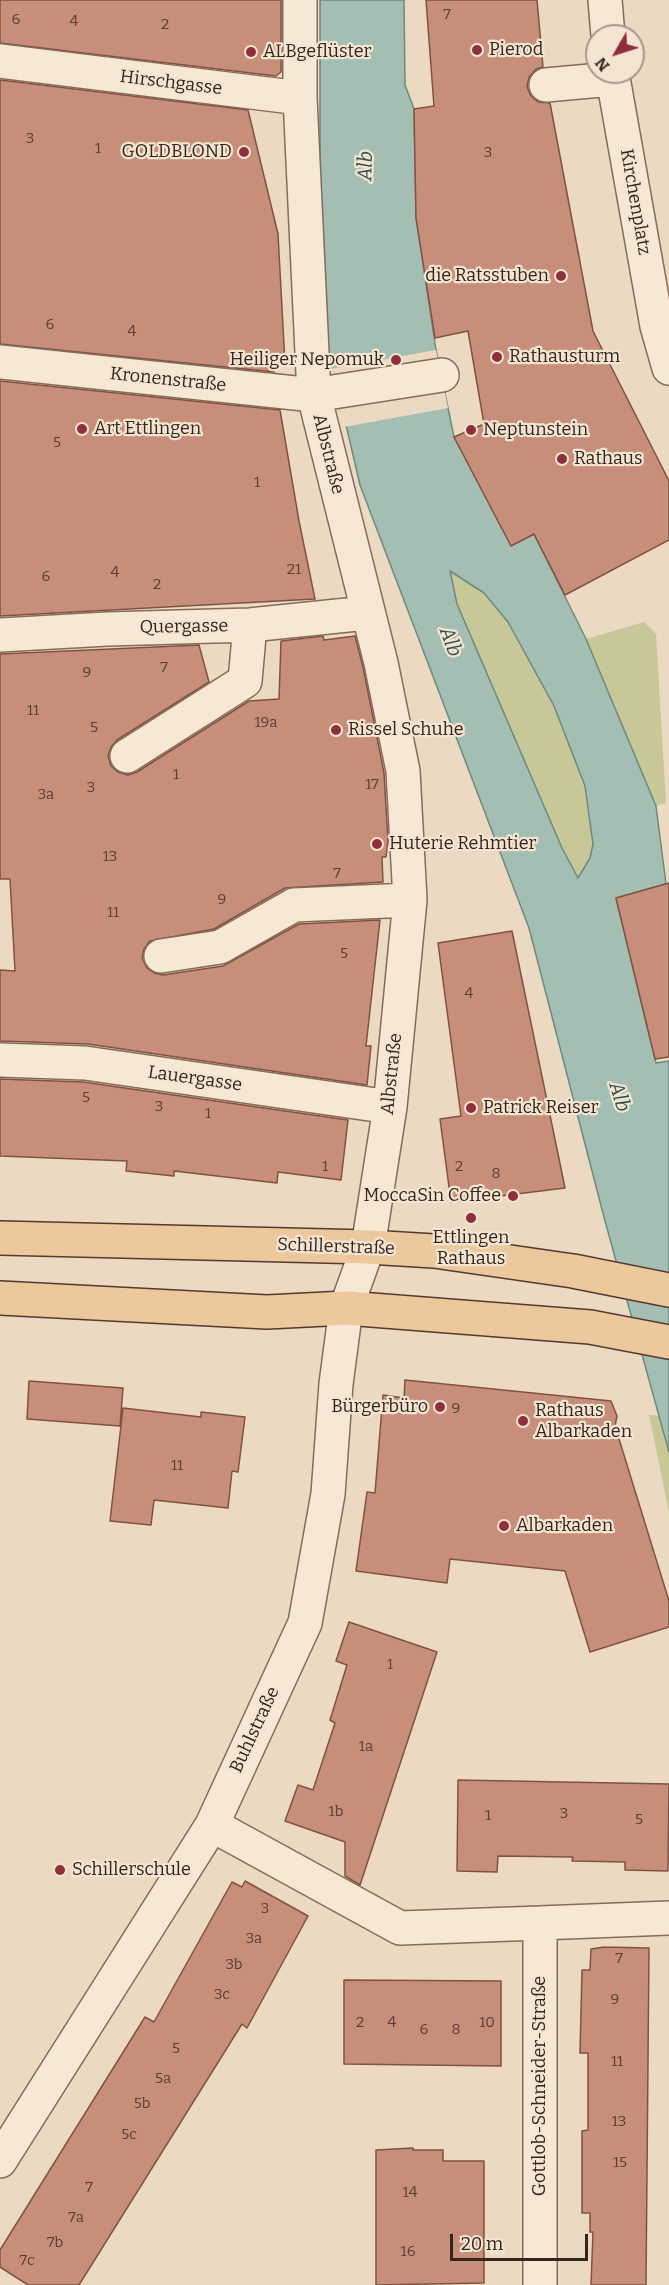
<!DOCTYPE html>
<html>
<head>
<meta charset="utf-8">
<style>
	body { margin:0 }
	#map { position:relative; width:669px; height:2285px; overflow:hidden; background:#ebd9c2; font-family:Bitter,serif }
	canvas { display:block }
	.north { position:absolute; left:585px; top:24px; width:60px; height:60px; box-sizing:border-box; background:#f3e5d1; border:2px solid #a79989; border-radius:50%; rotate:231deg; font-size:16px; font-weight:700; line-height:24px; text-align:center; color:#34261e }
	.north::after { content:''; display:block; margin:auto; width:21px; height:27px; background:#8f2e3d; clip-path:polygon(50% 0,100% 100%,50% 72%,0 100%) }
	.scale { position:absolute; left:450px; top:2234px; width:138px; height:27px; box-sizing:border-box; border:3px solid #34261e; border-top:0; padding-left:8px; font-size:18px; line-height:21px; white-space:nowrap; color:#34261e; -webkit-text-stroke:4px #f3e5d1; paint-order:stroke }
</style>
</head>
<body>
<div id="map">
<canvas width="669" height="2285"></canvas>
<div class="north">N</div>
<div class="scale">20 m</div>
</div>
<script>
const c = document.querySelector('canvas').getContext('2d');
c.lineJoin = 'round';
function fillPath(path, color) { c.fillStyle = color; c.fill(path, 'evenodd'); }
const shape = rows => new Path2D(rows.map(r => 'M' + r).join(''));
function trace(path, color, width, dash) { c.strokeStyle = color; c.lineWidth = width; c.lineCap = dash ? 'butt' : 'round'; c.setLineDash(dash || []); c.stroke(path); }
function drawText(font, color, halo, rows, align = 'center') {
  c.font = font + ' Bitter,serif'; c.lineWidth = 4.5; c.setLineDash([]); c.textBaseline = 'middle'; c.strokeStyle = halo; c.fillStyle = color; for (const [text, x, y, turn = 0] of rows) {
    c.save(); c.translate(x, y); c.rotate((+turn || 0) * Math.PI / 180); c.textAlign = isNaN(turn) ? turn : align; if (halo) c.strokeText(text, 0, 0); c.fillText(text, 0, 0); c.restore();
  }
}
fillPath(shape([
	[449,571,484,593,508,622,554,706,585,786,593,844,590,858,578,879,562,848,457,604],
	[644,622,656,634,666,803,656,806,586,639],
	[649,1415,669,1416,669,1512]
]), '#c8c797');
const water = shape([
	[320,0,404,0,405,85,414,109,416,218,436,350,454,437,511,545,534,534,586,639,656,806,666,884,616,898,656,1063,669,1061,669,1452,605,1221,529,928,360,485,347,429,335,394,320,301,320,0],
	[450,571,484,593,508,622,554,706,585,786,593,844,590,858,578,878,562,848,457,604,450,571]
]);
fillPath(water, '#a4beb3');
trace(water, '#6c8b7f', 1.5);
fillPath(shape([
	[436,350,448,408,344,427,330,369]
]), '#ebd9c2');
const building = shape([
	[0,0,281,0,281,72,276,76,0,43,0,0],
	[426,0,537,0,543,67,536,69,529,77,527,87,531,96,538,102,550,103,593,331,669,481,669,540,565,595,534,534,511,546,454,437,484,424,468,331,435,338,416,218,414,109,434,106,426,0],
	[0,80,248,110,278,234,285,364,272,362,274,372,0,344,0,80],
	[0,381,280,410,299,521,315,599,0,616,0,381],
	[323,636,324,640,355,636,363,667,384,773,388,841,386,857,382,857,383,882,285,888,214,929,150,941,144,949,142,958,147,968,154,973,163,975,223,966,299,924,380,920,366,1046,371,1046,367,1085,88,1044,0,1041,0,970,15,971,10,879,0,879,0,654,199,645,209,682,117,740,111,747,108,756,111,766,118,772,128,775,137,772,249,701,279,699,281,641,323,636],
	[669,883,669,1057,655,1059,616,898,669,883],
	[512,931,565,1188,451,1202,440,1119,461,1116,438,943,512,931],
	[0,1079,83,1082,348,1120,341,1180,278,1172,277,1183,174,1171,174,1176,126,1171,127,1161,0,1156,0,1079],
	[405,1380,611,1401,617,1416,615,1426,669,1601,669,1627,590,1652,565,1571,450,1559,447,1583,356,1571,367,1492,375,1493,383,1395,404,1398,405,1380],
	[29,1381,123,1388,120,1426,27,1419,29,1381],
	[123,1408,201,1417,201,1412,245,1417,238,1472,232,1471,228,1508,154,1500,151,1525,110,1521,123,1408],
	[349,1622,437,1652,360,1885,345,1876,345,1842,285,1821,298,1785,313,1790,335,1723,330,1720,347,1665,336,1661,349,1622],
	[458,1780,669,1784,668,1871,625,1870,625,1862,572,1861,573,1857,498,1856,497,1872,457,1871,458,1780],
	[245,1881,308,1916,247,2028,242,2024,79,2285,28,2285,0,2267,0,2250,145,2017,154,2022,232,1882,242,1887,245,1881],
	[604,1947,649,1948,646,2285,591,2285,593,2232,590,2232,590,2213,582,2213,582,2131,588,2130,588,2053,580,2053,582,1970,590,1970,591,1949,604,1947],
	[344,1980,501,1981,501,2066,344,2064,344,1980],
	[413,2148,413,2150,443,2150,443,2161,484,2161,484,2283,376,2285,376,2150,413,2148]
]);
fillPath(building, '#c78f7a');
trace(building, '#815242', 1.5);
const minor = shape([
	[605,0,608,36],
	[0,61,300,98],
	[612,72,657,326,669,368],
	[546,85,612,79],
	[0,362,314,395,442,375],
	[0,635,107,629,250,625,367,613],
	[127,756,245,681,250,625],
	[161,956,220,947,294,905,410,900],
	[0,1060,85,1063,390,1107],
	[212,1825,400,1928,540,1923,540,2285],
	[540,1923,669,1918],
	[0,2161,212,1825,305,1623,328,1494,336,1384,346,1308,368,1247,390,1107,410,900,403,771,381,663,314,395,300,98,300,0]
]);
const major = shape([
	[0,1238,368,1247,434,1251,573,1271,669,1290],
	[0,1298,267,1312,346,1308,590,1327,669,1342]
]);
trace(minor, '#846b5b', 36);
trace(major, '#523a2f', 36);
trace(minor, '#f6e8d5', 33);
trace(major, '#ecc89c', 33);
for (const [x, y, r, color] of [
	[477,50,6,"#8f2e3d"],
	[251,52,6,"#8f2e3d"],
	[244,152,6,"#8f2e3d"],
	[561,276,6,"#8f2e3d"],
	[497,357,6,"#8f2e3d"],
	[396,360,6,"#8f2e3d"],
	[82,429,6,"#8f2e3d"],
	[471,430,6,"#8f2e3d"],
	[562,459,6,"#8f2e3d"],
	[336,730,6,"#8f2e3d"],
	[377,844,6,"#8f2e3d"],
	[471,1108,6,"#8f2e3d"],
	[513,1196,6,"#8f2e3d"],
	[471,1218,6,"#8f2e3d"],
	[440,1407,6,"#8f2e3d"],
	[523,1421,6,"#8f2e3d"],
	[504,1526,6,"#8f2e3d"],
	[60,1870,6,"#8f2e3d"]
]) { const dot = new Path2D(); dot.arc(x, y, r, 0, 2 * Math.PI); c.fillStyle = color; c.fill(dot); trace(dot, '#f3e5d1', 2); }
drawText('15px', '#594035', null, [
	["7",447,15],
	["6",16,20],
	["4",74,22],
	["2",165,25],
	["3",30,139],
	["1",98,149],
	["3",488,153],
	["6",50,325],
	["4",132,332],
	["5",57,443],
	["1",257,483],
	["21",294,570],
	["4",115,573],
	["6",46,577],
	["2",157,585],
	["7",164,668],
	["9",87,673],
	["11",33,711],
	["19a",266,723],
	["5",94,728],
	["1",176,775],
	["17",372,785],
	["3",91,788],
	["3a",46,795],
	["13",110,857],
	["7",337,874],
	["9",222,900],
	["11",113,913],
	["5",344,954],
	["4",469,994],
	["5",86,1098],
	["3",159,1107],
	["1",208,1114],
	["1",325,1167],
	["2",459,1167],
	["8",496,1174],
	["9",456,1409],
	["11",177,1466],
	["1",390,1665],
	["1a",366,1747],
	["1b",336,1812],
	["3",564,1814],
	["1",488,1816],
	["5",639,1820],
	["3",265,1909],
	["3a",254,1939],
	["7",619,1959],
	["3b",234,1965],
	["3c",222,1995],
	["9",615,2000],
	["2",360,2023],
	["4",392,2023],
	["10",487,2023],
	["6",424,2030],
	["8",456,2030],
	["5",176,2049],
	["11",617,2062],
	["5a",163,2079],
	["5b",142,2104],
	["13",619,2122],
	["5c",129,2135],
	["15",620,2163],
	["7",89,2188],
	["14",410,2193],
	["7a",76,2218],
	["7b",55,2243],
	["16",408,2252],
	["7c",27,2261]
]);
drawText('18px', '#34261e', '#f3e5d1', [
	["Pierod",489,50],
	["ALBgeflüster",263,52],
	["GOLDBLOND",232,152,"right"],
	["die Ratsstuben",549,276,"right"],
	["Rathausturm",509,357],
	["Heiliger Nepomuk",384,360,"right"],
	["Art Ettlingen",94,429],
	["Neptunstein",483,430],
	["Rathaus",574,459],
	["Rissel Schuhe",348,730],
	["Huterie Rehmtier",389,844],
	["Patrick Reiser",483,1108],
	["MoccaSin Coffee",501,1196,"right"],
	["Ettlingen",471,1238,"center"],
	["Rathaus",471,1259,"center"],
	["Bürgerbüro",428,1407,"right"],
	["Rathaus",535,1411],
	["Albarkaden",535,1432],
	["Albarkaden",516,1526],
	["Schillerschule",72,1870]
], 'left');
drawText('18px', '#34261e', '#f3e5d1', [
	["Hirschgasse",171,83,7],
	["Kirchenplatz",635,202,80],
	["Kronenstraße",168,380,6],
	["Albstraße",328,454,76],
	["Quergasse",184,627,-1],
	["Albstraße",392,1074,-84],
	["Lauergasse",195,1079,8],
	["Schillerstraße",336,1247,2],
	["Buhlstraße",255,1730,-65],
	["Gottlob-Schneider-Straße",540,2086,-90]
]);
drawText('italic 20px', '#2e534c', '#f3e5d1', [
	["Alb",366,166,-89],
	["Alb",450,642,69],
	["Alb",619,1097,73]
]);
</script>
</body>
</html>
